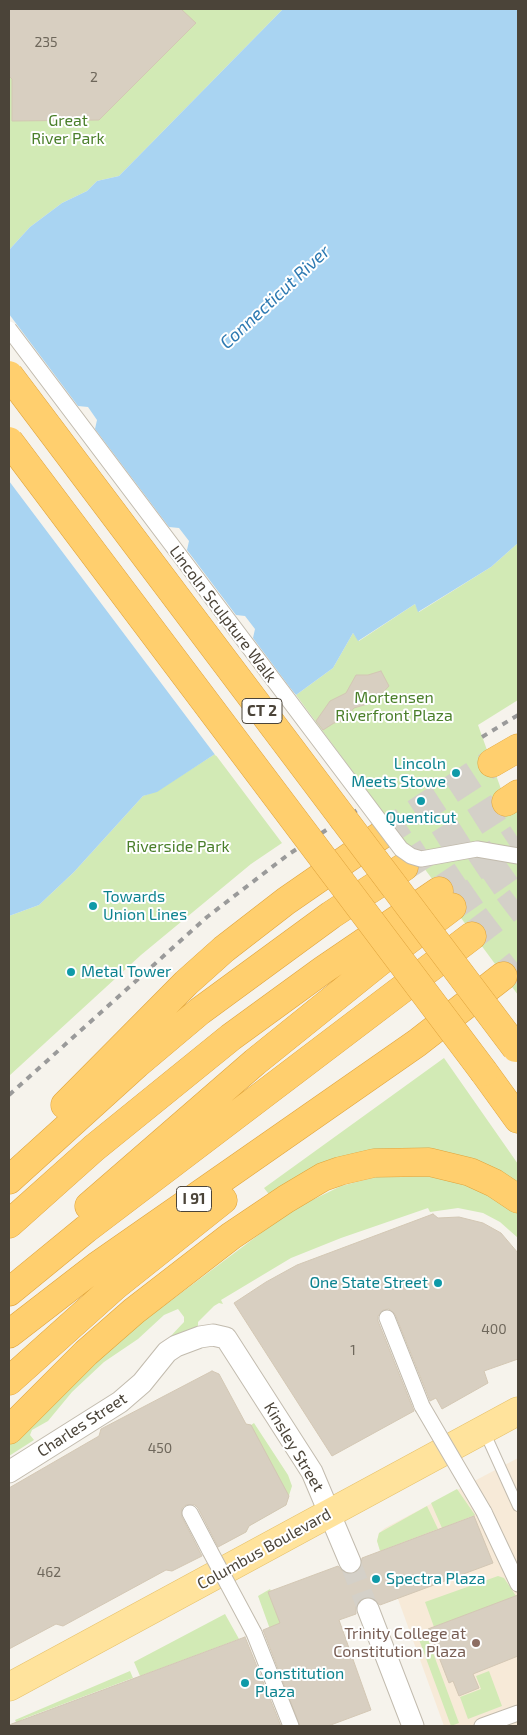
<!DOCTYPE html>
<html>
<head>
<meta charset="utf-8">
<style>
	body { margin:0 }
	#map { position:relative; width:527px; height:1735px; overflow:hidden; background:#f6f3ec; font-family:"Exo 2",sans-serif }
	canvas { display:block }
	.frame { position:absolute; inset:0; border:10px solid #4b4439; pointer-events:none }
</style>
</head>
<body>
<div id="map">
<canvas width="527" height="1735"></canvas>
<div class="frame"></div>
</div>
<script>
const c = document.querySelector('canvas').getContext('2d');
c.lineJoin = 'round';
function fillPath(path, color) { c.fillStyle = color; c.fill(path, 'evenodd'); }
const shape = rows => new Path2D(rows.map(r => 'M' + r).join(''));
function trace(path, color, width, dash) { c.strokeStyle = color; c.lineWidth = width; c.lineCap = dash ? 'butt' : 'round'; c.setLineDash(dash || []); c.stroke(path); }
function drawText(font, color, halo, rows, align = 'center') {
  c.font = font + ' "Exo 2",sans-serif'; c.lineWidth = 4; c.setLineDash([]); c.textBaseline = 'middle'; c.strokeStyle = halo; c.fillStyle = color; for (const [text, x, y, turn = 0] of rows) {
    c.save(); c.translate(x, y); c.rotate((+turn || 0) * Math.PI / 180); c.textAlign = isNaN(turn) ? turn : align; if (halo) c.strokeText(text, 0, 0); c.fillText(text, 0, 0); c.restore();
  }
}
fillPath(shape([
	[518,1458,518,1726,444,1726,377,1541,379,1533,385,1528]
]), '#f7ead8');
fillPath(shape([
	[149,9,283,9,119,176,97,181,87,191,62,203,30,227,9,250,9,71,87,70],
	[518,543,518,700,478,725,510,814,518,809,518,995,296,695,333,668,353,633,359,641,415,604,419,612,491,567],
	[215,754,282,843,251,864,141,955,9,1076,9,916,39,905,74,872,143,796,157,791],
	[444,1058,518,1164,518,1182,494,1171,445,1155,271,1197,264,1188],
	[423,1175,454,1181,479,1189,518,1212,518,1238,500,1222,483,1213,458,1208,430,1212,428,1208,341,1238,291,1258,221,1300,223,1304,219,1303,214,1306,198,1322,198,1330,168,1339,184,1322,184,1317,178,1309,164,1315,138,1339,104,1362,72,1392,48,1421,32,1430,30,1435,34,1440,9,1456,9,1444,129,1332,265,1230,298,1207,341,1186,376,1177],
	[254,1423,288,1475,292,1486,286,1505,249,1526,246,1532,221,1545,246,1424,251,1425],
	[457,1489,475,1515,442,1528,431,1503],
	[427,1506,438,1529,380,1551,377,1541,379,1533],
	[498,1576,504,1578,516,1596,434,1627,425,1602],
	[270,1589,287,1626,271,1632,258,1596],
	[225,1614,239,1639,140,1676,134,1662],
	[425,1631,459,1723,451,1726,417,1634],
	[130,1671,133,1678,23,1719,17,1724,15,1720],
	[489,1671,502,1706,468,1719,460,1697,481,1689,476,1676]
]), '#d2eab5');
fillPath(shape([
	[283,9,518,9,518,543,491,567,418,612,415,604,358,641,353,633,333,668,296,695,290,688,215,754,157,792,143,796,74,872,39,905,9,916,9,250,30,227,62,203,87,191,97,181,119,176]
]), '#a9d4f2');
fillPath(shape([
	[9,314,78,406,88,407,97,420,95,429,169,527,179,528,189,541,187,550,236,615,245,616,255,629,253,638,297,697,290,691,216,756,9,481]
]), '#f6f3ec');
const building = shape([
	[9,9,181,9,196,23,99,120,12,121,12,79,9,76,9,9],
	[381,671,389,686,374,702,354,708,343,721,334,723,323,730,316,721,330,701,346,693,356,675,368,675,381,671],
	[433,1214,438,1218,459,1217,483,1223,501,1233,518,1253,518,1359,484,1371,488,1383,442,1409,436,1398,430,1401,395,1314,389,1309,383,1310,378,1316,378,1321,414,1411,332,1456,234,1303,266,1282,297,1265,433,1214],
	[212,1371,219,1374,246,1424,251,1425,289,1496,286,1505,249,1526,246,1532,218,1547,198,1508,195,1505,186,1505,182,1508,182,1517,202,1556,172,1571,166,1570,63,1626,56,1624,9,1649,9,1488,99,1436,101,1429,212,1371],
	[474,1516,493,1563,380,1605,370,1597,359,1601,356,1607,356,1614,339,1620,371,1710,328,1726,300,1726,263,1630,280,1623,268,1592,338,1566,343,1572,354,1574,360,1569,362,1558,474,1516],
	[518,1595,518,1656,473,1674,479,1688,459,1696,453,1681,449,1683,428,1629,518,1595],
	[245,1637,281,1726,9,1726,9,1725,245,1637]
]);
fillPath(building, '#d8cfc1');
trace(building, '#d3c7b4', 1);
trace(shape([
	[350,1562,368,1609]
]), '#d4d0c8', 21, [21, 11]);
trace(shape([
	[380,836,492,763],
	[404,867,506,802],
	[439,891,518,838],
	[452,907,518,861],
	[472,936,518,901],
	[503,976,518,964]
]), '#d4d0c8', 28, [28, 14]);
const service = shape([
	[484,1431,518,1506]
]);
const pedestrian = shape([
	[387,1318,422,1406],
	[484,1512,518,1584],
	[190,1513,210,1551],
	[254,1633,291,1726],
	[482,1726,518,1713]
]);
const minor = shape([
	[9,1472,120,1402,142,1383,167,1352,176,1346,200,1337,213,1335,226,1338,312,1472,350,1562],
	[368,1609,413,1726]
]);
const primary = shape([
	[9,1687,518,1411]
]);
const motorway = shape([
	[492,763,518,748],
	[506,802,518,794],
	[484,1072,518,1119],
	[65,1105,186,983,224,949,286,901,380,836],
	[9,1180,137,1064,200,1011,331,915,404,867],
	[89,1206,255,1062,378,963,452,907],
	[9,1224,94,1148,231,1037,323,970,439,891],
	[9,1292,86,1229,472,936],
	[9,1334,97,1266,417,1043,503,976],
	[9,1381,115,1286,223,1200],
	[9,1430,86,1353,134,1311,231,1236,286,1199,323,1177,340,1171,374,1163,429,1162,470,1172,494,1183,518,1199]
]);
trace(service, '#c2bbae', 12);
trace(pedestrian, '#c2bbae', 17);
trace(minor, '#c2bbae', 23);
trace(primary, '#e6c16a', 29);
trace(motorway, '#e0a43c', 29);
trace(service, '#fff', 10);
trace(pedestrian, '#fff', 15);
trace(minor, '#fff', 21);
trace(primary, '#ffe39c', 28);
trace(motorway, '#ffcf6e', 28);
trace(shape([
	[482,737,518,715],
	[9,1095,207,917,289,854,359,809]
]), '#9a9a9a', 4, [6, 6]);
const pedestrianBridge = shape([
	[9,329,401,849,411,856,421,859,477,849,518,856],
	[422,1406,484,1512],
	[210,1551,254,1633]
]);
const motorwayBridge = shape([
	[9,375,516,1048],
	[9,441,484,1072]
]);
trace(pedestrianBridge, '#c2bbae', 17, []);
trace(motorwayBridge, '#e0a43c', 29, []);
trace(pedestrianBridge, '#fff', 15);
trace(motorwayBridge, '#ffcf6e', 28);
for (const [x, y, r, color] of [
	[456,773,5,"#0f9aa8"],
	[421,801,5,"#0f9aa8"],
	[93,906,5,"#0f9aa8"],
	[71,972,5,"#0f9aa8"],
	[438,1283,5,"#0f9aa8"],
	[376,1579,5,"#0f9aa8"],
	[476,1643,5,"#8d6e63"],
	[245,1683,5,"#0f9aa8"]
]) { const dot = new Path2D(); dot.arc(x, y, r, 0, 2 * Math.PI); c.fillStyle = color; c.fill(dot); trace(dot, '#fff', 2); }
drawText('14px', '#6e675b', null, [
	["235",46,42],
	["2",94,77],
	["400",494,1329],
	["1",353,1350],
	["450",160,1448],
	["462",49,1572]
]);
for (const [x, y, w] of [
	[262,711,40],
	[194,1199,35]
]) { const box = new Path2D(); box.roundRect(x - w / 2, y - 12.5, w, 25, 4); c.fillStyle = '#fff'; c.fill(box); trace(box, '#4b4439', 1); }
drawText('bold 15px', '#4b4439', null, [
	["CT 2",262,711],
	["I 91",194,1199]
]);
drawText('16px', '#4a7f2a', '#fff', [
	["Great",68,121],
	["River Park",68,139],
	["Mortensen",394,698],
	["Riverfront Plaza",394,716],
	["Riverside Park",178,847]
]);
drawText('16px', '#4b4439', '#fff', [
	["Lincoln Sculpture Walk",223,614,53],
	["Charles Street",82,1425,-33],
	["Kinsley Street",294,1447,59],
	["Columbus Boulevard",264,1549,-29]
]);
drawText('16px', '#0d838f', '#fff', [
	["Lincoln",446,764,"right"],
	["Meets Stowe",446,782,"right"],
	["Quenticut",421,818,"center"],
	["Towards",103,897],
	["Union Lines",103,915],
	["Metal Tower",81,972],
	["One State Street",428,1283,"right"],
	["Spectra Plaza",386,1579],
	["Constitution",255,1674],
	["Plaza",255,1692]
], 'left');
drawText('16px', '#785e54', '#fff', [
	["Trinity College at",466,1634],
	["Constitution Plaza",466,1652]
], 'right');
drawText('italic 18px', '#2e7ab2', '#fff', [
	["Connecticut River",275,297,-43]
]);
</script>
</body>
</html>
